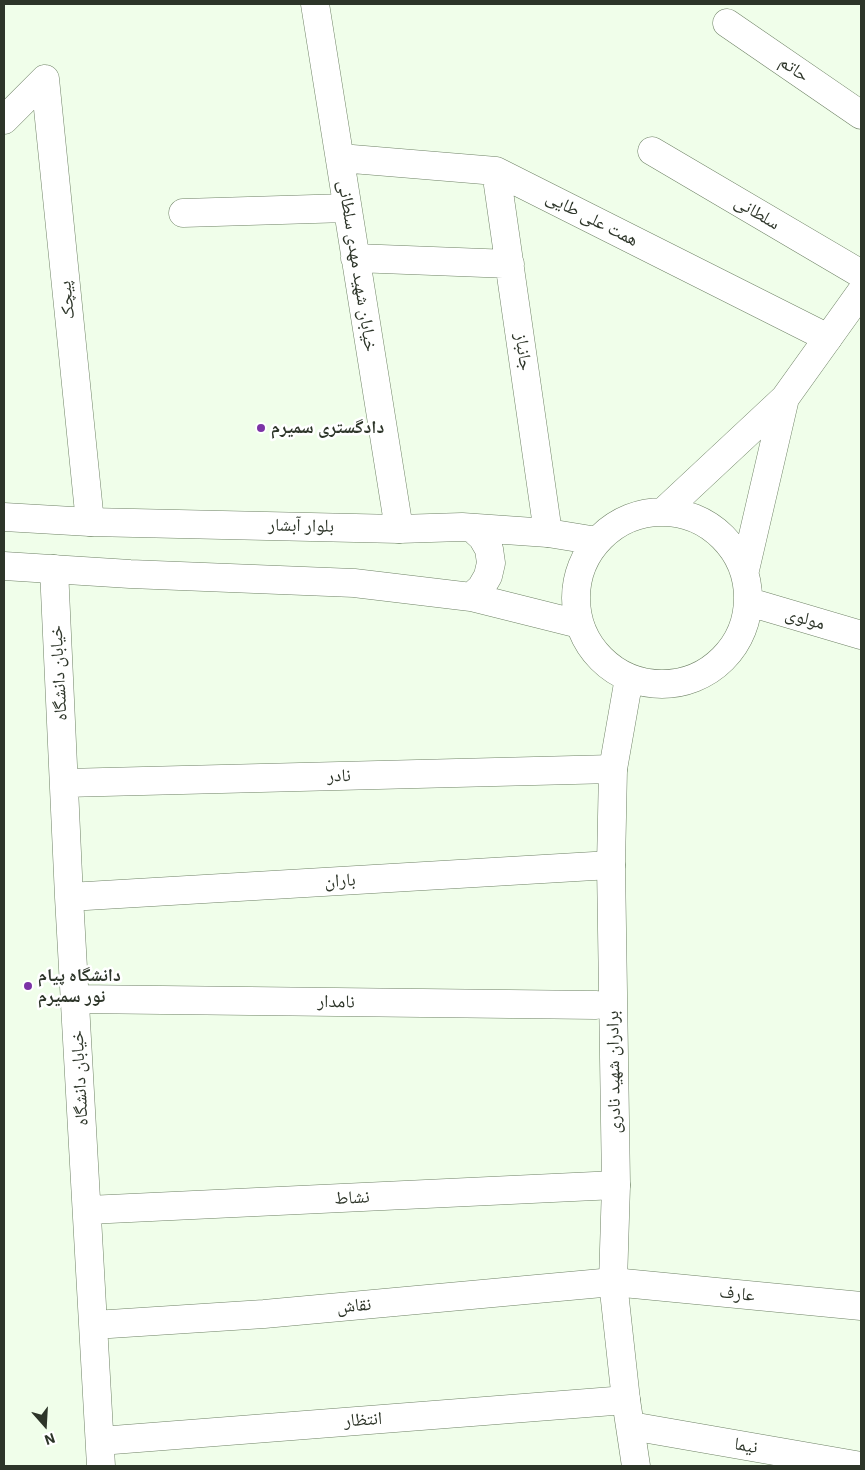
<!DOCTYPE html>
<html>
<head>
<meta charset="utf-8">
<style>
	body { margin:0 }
	#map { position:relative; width:865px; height:1470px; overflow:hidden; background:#f0feea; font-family:"IBM Plex Sans",sans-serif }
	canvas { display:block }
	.frame { position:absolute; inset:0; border:5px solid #2d3529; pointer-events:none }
	.north { position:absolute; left:20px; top:1400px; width:50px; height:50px; -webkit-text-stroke:4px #fff; paint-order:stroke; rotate:161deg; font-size:14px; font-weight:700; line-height:20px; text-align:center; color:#2d3529 }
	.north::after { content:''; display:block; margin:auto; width:18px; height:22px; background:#2d3529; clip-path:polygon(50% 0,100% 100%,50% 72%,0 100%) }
</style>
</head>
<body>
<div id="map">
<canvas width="865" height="1470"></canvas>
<div class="frame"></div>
<div class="north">N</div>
</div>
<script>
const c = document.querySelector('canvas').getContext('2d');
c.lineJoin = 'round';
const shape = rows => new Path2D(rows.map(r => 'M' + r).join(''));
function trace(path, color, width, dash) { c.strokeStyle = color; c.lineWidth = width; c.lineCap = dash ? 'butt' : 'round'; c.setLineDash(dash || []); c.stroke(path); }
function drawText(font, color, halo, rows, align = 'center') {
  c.font = font + ' "IBM Plex Sans","Noto Naskh Arabic",sans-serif'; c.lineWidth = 5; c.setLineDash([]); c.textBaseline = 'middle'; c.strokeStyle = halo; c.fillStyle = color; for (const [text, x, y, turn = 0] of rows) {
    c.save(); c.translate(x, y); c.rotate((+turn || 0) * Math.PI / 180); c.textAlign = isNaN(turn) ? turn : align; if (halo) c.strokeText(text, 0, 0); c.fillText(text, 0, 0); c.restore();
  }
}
const street = shape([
	[315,4,399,529],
	[727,23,861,115],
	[45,79,90,522],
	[4,120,45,79],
	[652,151,861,274],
	[340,158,496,171,828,338],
	[496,171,548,533],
	[183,213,347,208],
	[355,258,510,264],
	[54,569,69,897,101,1466],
	[65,783,613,769],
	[69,897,611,865],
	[76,999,596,1005],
	[88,1210,616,1185],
	[94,1325,264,1314,613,1282,861,1306],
	[631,1426,861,1466],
	[100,1441,626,1400]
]);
const secondary = shape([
	[785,398,861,292],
	[664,511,785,398,745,570],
	'576 598a86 86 0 1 1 172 0a86 86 0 1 1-172 0Z',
	[4,517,90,522,399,529,462,527,548,533,597,541],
	[4,566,130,574,354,583,471,597,579,624],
	[471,597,481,588,488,576,491,563,489,549,482,537,472,528],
	[749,602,861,635],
	[629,678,613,769,611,865,616,1185,613,1282,626,1400,636,1466]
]);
trace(street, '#6f8266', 29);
trace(secondary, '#6f8266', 29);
trace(street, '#fff', 28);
trace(secondary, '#fff', 28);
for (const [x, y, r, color] of [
	[261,428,5,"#7c33a6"],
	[28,986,5,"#7c33a6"]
]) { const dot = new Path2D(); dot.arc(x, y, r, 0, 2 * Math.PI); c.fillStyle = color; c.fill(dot); trace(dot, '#fff', 2); }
drawText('18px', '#2d3529', '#fff', [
	["حاتم",794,69,35],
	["سلطانی",757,213,31],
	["همت علی طایی",592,219,27],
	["خیابان شهید مهدی سلطانی",357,266,81],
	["پیچک",67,300,-96],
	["جانباز",523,352,82],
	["بلوار آبشار",301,526,1],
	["مولوی",805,619,16],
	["خیابان دانشگاه",59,673,-93],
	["نادر",339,776,-1],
	["باران",340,881,-3],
	["نامدار",336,1002,1],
	["برادران شهید نادری",614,1072,-91],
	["خیابان دانشگاه",80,1078,-93],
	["نشاط",352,1198,-3],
	["عارف",737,1294,6],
	["نقاش",354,1306,-5],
	["انتظار",363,1420,-4],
	["نیما",746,1446,10]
]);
drawText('bold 18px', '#2d3529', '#fff', [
	["دادگستری سمیرم",271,428],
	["دانشگاه پیام",38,976],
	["نور سمیرم",38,997]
], 'left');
</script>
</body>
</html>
